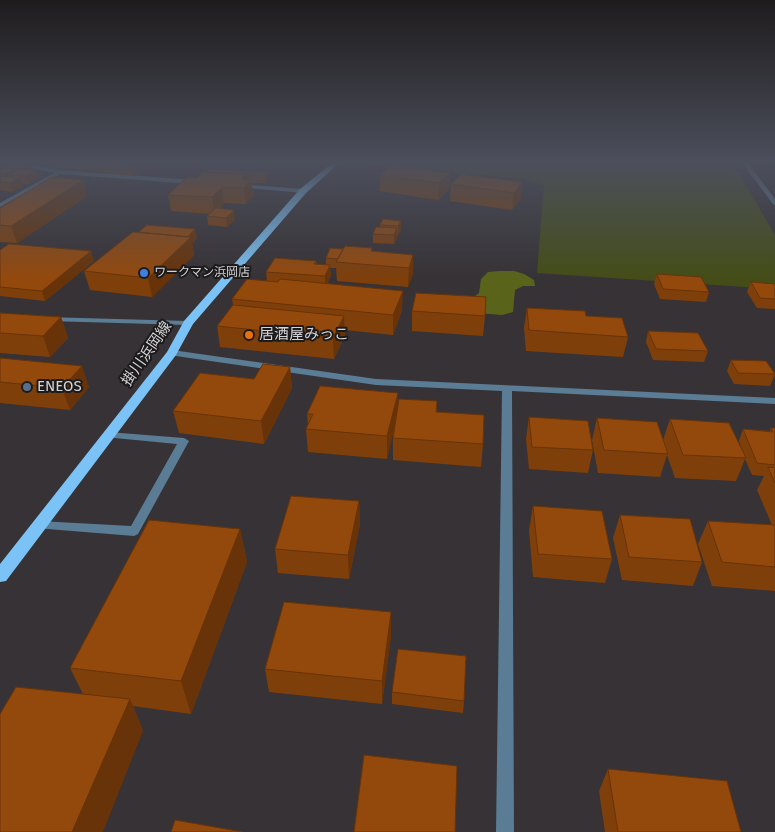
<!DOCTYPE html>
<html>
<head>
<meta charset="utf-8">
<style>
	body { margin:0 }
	canvas { display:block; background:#363235 }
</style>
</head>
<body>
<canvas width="775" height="832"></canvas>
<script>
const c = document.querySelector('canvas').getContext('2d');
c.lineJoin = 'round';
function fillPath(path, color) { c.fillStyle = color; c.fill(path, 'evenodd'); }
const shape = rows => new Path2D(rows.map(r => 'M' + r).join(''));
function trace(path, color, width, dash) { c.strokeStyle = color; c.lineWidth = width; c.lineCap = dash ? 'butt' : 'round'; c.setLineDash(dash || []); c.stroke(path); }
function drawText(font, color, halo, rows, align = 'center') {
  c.font = font + ' "Fira Sans","Noto Sans JP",sans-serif'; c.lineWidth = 4; c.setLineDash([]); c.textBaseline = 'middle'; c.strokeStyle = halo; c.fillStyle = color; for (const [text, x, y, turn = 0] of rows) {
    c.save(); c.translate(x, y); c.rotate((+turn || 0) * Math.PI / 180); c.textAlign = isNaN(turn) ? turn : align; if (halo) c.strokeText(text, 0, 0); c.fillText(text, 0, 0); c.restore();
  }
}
fillPath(shape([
	[417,163,695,163,730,167,738,172,775,235,775,289,537,273,544,185,519,178,413,169]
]), '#444d17');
fillPath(shape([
	[499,271,514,271,524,274,534,280,535,286,523,286,515,290,513,312,502,315,478,313,466,303,479,293,481,279,488,272]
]), '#59641a');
fillPath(shape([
	[745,163,775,164,775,168,748,165,745,163]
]), '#022233');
fillPath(shape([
	[108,432,184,438,189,441,138,534,134,536,35,528,33,525,35,522,39,521,131,526,177,444,104,437,103,435,104,433,108,432]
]), '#5a7c95');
fillPath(shape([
	[6,163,18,163,59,170,194,180,197,182,194,184,60,174,0,207,0,203,54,173,6,163],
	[239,184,303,189,306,191,303,193,237,187,236,186,239,184],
	[172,350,376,379,775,398,775,404,512,391,514,832,496,832,502,391,376,385,169,355,168,353,169,351,172,350]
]), '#5a7c95');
fillPath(shape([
	[742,163,748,163,775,199,775,205,773,204,742,163],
	[45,317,188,321,192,323,188,325,48,321,44,319,45,317]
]), '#5a7c95');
fillPath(shape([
	[332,163,339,163,306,193,193,324,176,355,6,581,0,582,0,564,167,352,184,321,300,189,332,163]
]), '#7bc3f6');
fillPath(shape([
	[10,163,31,163,33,170,36,170,39,178,29,184,22,183,23,186,13,192,0,190,0,168,5,168,4,166],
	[55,163,154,163,134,176,56,167],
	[370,163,399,163,397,166,450,173,449,189,438,200,380,191,380,175,390,167,370,165],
	[266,173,267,181,265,183,252,183,253,196,246,204,224,203,220,208,235,219,227,227,208,225,207,216,210,214,171,211,168,195,197,178],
	[83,180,87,196,17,243,0,242,0,208],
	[522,182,521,198,512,210,450,201,451,184],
	[401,221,401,230,398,235,397,235,397,238,394,244,373,243,373,234,380,227,380,225],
	[197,238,192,243,194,255,152,297,90,290,84,271],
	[372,248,372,251,413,255,413,273,408,287,337,281,336,268,330,268,331,275,327,284,402,310,393,335,345,330,345,336,334,359,220,347,217,326,233,305,232,299,267,281,266,272,316,261,317,264,326,265,326,258,343,249],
	[0,250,94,261,45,301,0,296],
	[657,274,709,292,706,302,660,299,654,284],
	[751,282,775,284,775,309,757,308,747,292],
	[527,308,586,316,628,337,623,357,526,351,524,328],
	[412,311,485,316,483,336,412,331],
	[0,313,61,317,68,338,50,357,0,353],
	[648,331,708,351,704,362,653,360,646,342],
	[0,358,89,387,70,410,0,403],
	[731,360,775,374,770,386,734,384,727,371],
	[290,367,292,388,264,444,179,433,173,411,254,379],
	[398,393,398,404,437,401,437,412,483,444,481,467,393,460,393,438,394,429,387,459,308,452,306,429,308,425,307,414],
	[529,417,593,450,588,473,529,469,526,439],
	[597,418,663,440,670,419,744,456,739,441,743,429,770,431,771,428,775,428,775,591,712,586,698,544,708,521,772,525,757,490,764,476,752,475,745,459,736,481,675,478,667,455,660,477,598,473,592,440],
	[359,501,360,524,349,579,278,573,275,549],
	[533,506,612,559,605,583,533,577,529,530],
	[620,515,702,562,693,586,622,580,613,538],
	[240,529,247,562,191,714,133,706,143,731,83,694,70,668],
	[391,612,391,636,382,704,269,692,265,669],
	[392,692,464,701,463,713,392,704],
	[608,769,741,832,605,832,599,791]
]), '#7f3f0a');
fillPath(shape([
	[28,163,31,163,33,170,23,175,21,167],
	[131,163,154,163,134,176],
	[15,169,17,175,9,175,11,181,8,182,5,174],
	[36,170,39,178,29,184,26,176],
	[266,173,267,181,265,183,264,175],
	[450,173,449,189,438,200,439,183],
	[247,174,248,183,251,180,253,196,246,204,242,179],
	[20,178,23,186,13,192,10,183],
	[83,180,87,196,17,243,11,226],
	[522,182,521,198,512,210,514,193],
	[222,187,224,203,215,214,212,197],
	[234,210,235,219,227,227,226,218],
	[401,221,401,230,398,235,398,226],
	[397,228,397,238,394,244,394,235],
	[195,229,197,238,192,243,194,255,152,297,148,278],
	[91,251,94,261,45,301,42,291],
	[413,255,413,273,408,287,409,268],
	[330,265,331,275,325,286,325,276],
	[403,291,402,310,393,335,393,315],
	[344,316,345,336,334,359,333,338],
	[61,317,68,338,50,357,43,336],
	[82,366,89,387,70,410,62,388],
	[290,367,292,388,264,444,261,421],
	[398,393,398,415,387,459,387,436],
	[359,501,360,524,349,579,348,555],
	[240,529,247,562,191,714,181,681],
	[391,612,391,636,382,704,382,681],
	[130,699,143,731,103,832,72,832]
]), '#683308');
const building = shape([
	[10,163,28,163,21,167,4,166,10,163],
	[392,165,450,173,439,183,380,175,392,165],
	[0,168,15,169,5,174,0,174,0,168],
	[19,169,36,170,26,176,9,175,19,169],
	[209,169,266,173,264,175,207,172,209,169],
	[203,172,247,174,242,179,251,180,244,188,222,187,212,197,168,195,187,177,197,178,203,172],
	[461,174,522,182,514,193,451,184,461,174],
	[1,176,20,178,10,183,0,182,0,177,1,176],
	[52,177,83,180,11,226,0,225,0,208,52,177],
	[216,208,234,210,226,218,207,216,216,208],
	[383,219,401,221,398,226,380,225,383,219],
	[147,225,195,229,188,237,139,232,147,225],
	[376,227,397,228,394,235,373,234,376,227],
	[133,232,191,237,148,278,84,271,133,232],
	[9,244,91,251,42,291,0,287,0,250,9,244],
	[345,246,372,248,371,251,413,255,409,268,336,262,345,246],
	[330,248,343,249,338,259,326,258,330,248],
	[275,258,316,261,314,264,330,265,325,276,266,272,275,258],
	[657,274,701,277,709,292,663,289,657,274],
	[247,279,278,282,280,279,403,291,393,315,232,299,247,279],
	[751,282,775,284,775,299,760,298,751,282],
	[416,293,486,297,485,316,412,311,416,293],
	[233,305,344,316,333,338,217,326,233,305],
	[527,308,585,311,586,316,622,318,628,337,529,330,527,308],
	[0,313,61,317,43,336,0,333,0,313],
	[648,331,698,333,708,351,656,349,648,331],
	[0,358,82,366,62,388,0,382,0,358],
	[731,360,766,361,775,374,738,373,731,360],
	[263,364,290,367,261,421,173,411,200,373,254,379,263,364],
	[320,386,398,393,387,436,306,429,313,414,307,414,320,386],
	[399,399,437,401,436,412,484,415,483,444,393,438,399,399],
	[529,417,588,421,593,450,532,447,529,417],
	[597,418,657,422,668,454,604,450,597,418],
	[670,419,729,423,746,458,683,455,670,419],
	[771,428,775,428,775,465,757,463,743,429,773,432,771,428],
	[768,467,775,468,775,483,768,467],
	[291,496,359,501,348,555,275,549,291,496],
	[533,506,602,511,612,559,538,554,533,506],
	[620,515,690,519,702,562,629,557,620,515],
	[149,520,240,529,181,681,70,668,149,520],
	[708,521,775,525,775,567,722,562,708,521],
	[284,602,391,612,382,681,265,669,284,602],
	[398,649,466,656,464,701,392,692,398,649],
	[16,687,130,699,72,832,0,832,0,714,16,687],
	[364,755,457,766,455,832,354,832,364,755],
	[608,769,727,781,741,832,618,832,608,769],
	[175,820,243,832,171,832,175,820]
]);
fillPath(building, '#94490c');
trace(building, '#683308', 1);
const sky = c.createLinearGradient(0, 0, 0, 280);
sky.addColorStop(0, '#1e1c1d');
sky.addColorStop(0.58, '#4c4f5c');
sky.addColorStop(1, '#4c4f5c00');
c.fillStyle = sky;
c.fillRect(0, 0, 775, 280);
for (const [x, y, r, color] of [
	[144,273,5,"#3f7fe0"],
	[249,335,5,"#e8710a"],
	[27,387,5,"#5c6f8a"]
]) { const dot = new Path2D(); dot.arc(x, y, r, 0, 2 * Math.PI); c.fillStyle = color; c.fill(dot); trace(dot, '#1c1b1c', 2); }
drawText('12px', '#d5d3d5', '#1c1b1c', [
	["ワークマン浜岡店",154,273]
], 'left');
drawText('15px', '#d5d3d5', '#1c1b1c', [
	["居酒屋みっこ",259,335],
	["ENEOS",37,387]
], 'left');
drawText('15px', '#d5d3d5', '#1c1b1c', [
	["掛川浜岡線",147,354,-55]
]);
</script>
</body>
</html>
